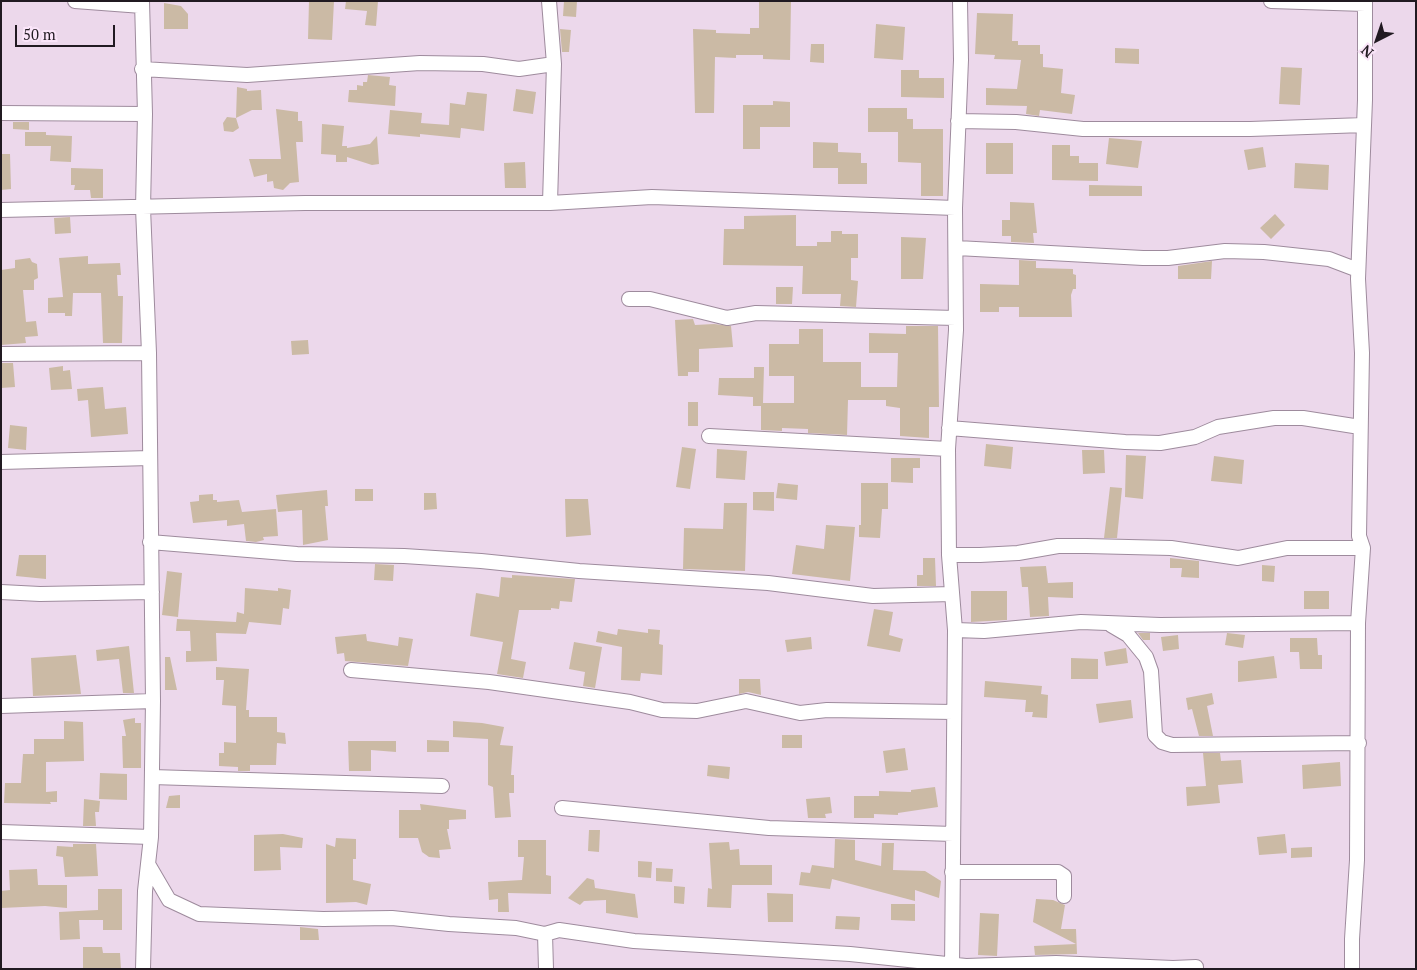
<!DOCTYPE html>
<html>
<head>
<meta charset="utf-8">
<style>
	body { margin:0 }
	#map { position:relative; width:1417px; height:970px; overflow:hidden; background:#ecd8eb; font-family:"PT Serif",serif }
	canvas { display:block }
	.frame { position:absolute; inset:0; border:2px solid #211a21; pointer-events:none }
	.north { position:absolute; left:1352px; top:15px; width:50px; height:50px; -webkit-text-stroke:4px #fae5f9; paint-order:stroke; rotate:221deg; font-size:14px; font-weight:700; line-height:20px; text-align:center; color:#211a21 }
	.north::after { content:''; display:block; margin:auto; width:18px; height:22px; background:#211a21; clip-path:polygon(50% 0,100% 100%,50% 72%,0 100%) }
	.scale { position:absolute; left:15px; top:25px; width:100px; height:22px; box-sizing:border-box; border:2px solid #211a21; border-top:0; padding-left:6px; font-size:15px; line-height:18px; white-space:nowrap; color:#211a21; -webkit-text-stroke:4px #fae5f9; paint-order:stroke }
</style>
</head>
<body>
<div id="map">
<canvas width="1417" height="970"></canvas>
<div class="frame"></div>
<div class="north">N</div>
<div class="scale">50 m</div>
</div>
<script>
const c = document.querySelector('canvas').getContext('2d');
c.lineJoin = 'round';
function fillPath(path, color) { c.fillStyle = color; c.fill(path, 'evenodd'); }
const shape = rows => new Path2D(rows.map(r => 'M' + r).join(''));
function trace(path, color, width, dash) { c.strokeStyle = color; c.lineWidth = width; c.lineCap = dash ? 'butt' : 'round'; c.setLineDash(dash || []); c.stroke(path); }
fillPath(shape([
	[309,1,334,1,332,40,308,39],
	[346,1,378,1,376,26,365,25,367,11,345,9],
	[564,1,577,1,576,17,563,16],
	[759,2,791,2,790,60,763,59,763,55,736,55,736,58,715,57,714,113,695,113,693,29,716,30,716,33,750,34,750,28,759,28],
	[164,3,181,6,188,14,188,29,164,29],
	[977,13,1013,14,1012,41,1018,41,1018,45,1040,45,1040,54,1043,54,1043,67,1063,69,1061,93,1075,95,1072,114,1040,110,1039,116,1026,114,1027,106,986,105,986,88,1017,89,1021,60,994,59,995,55,975,54],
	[876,24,905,27,903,60,874,58],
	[560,29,571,30,569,52,562,52],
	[811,44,824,44,824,63,810,62],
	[1115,48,1139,49,1139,64,1115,63],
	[1281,67,1302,68,1300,105,1279,104],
	[901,70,919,70,919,78,944,78,944,98,901,97],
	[368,75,390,77,389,85,396,86,395,106,348,102,349,90,357,90,357,85,363,86,363,82,367,82],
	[237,87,247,89,247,91,261,90,262,110,252,110,236,118,239,128,233,132,224,131,223,123,227,117,236,118],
	[516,89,536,92,533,114,513,111],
	[467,92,487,94,484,131,461,128,460,138,420,134,420,137,388,134,390,110,422,113,421,123,449,125,450,103,465,105],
	[773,101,790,102,790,127,760,127,760,149,743,149,743,105,773,105],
	[868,108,907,108,907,119,913,119,913,129,943,129,943,196,921,196,921,163,898,162,898,132,868,132],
	[276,109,298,112,298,121,302,121,303,142,296,142,299,182,290,183,283,190,274,188,273,181,267,182,267,174,254,177,249,159,281,159],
	[13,122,29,122,29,130,13,129],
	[322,124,344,126,342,146,347,146,347,148,370,144,377,136,379,164,372,165,347,157,347,162,336,162,336,155,321,154],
	[25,132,46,132,46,135,72,136,71,162,50,161,51,146,25,146],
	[1109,138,1142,141,1138,168,1106,164],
	[813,142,838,143,838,152,861,153,861,163,867,163,867,184,838,184,838,168,813,168],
	[986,143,1013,143,1013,174,986,174],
	[1052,145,1070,145,1070,156,1079,156,1079,163,1098,163,1098,181,1052,180],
	[1263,147,1266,167,1248,170,1244,150],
	[1,154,10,154,11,189,1,190],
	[525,162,526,188,505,188,504,163],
	[1295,163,1329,165,1328,190,1294,188],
	[71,168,103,169,103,198,91,198,90,190,74,190,75,185,71,185],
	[1089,185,1142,186,1142,196,1089,196],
	[1010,202,1034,203,1037,233,1033,233,1034,243,1011,242,1011,236,1002,236,1002,220,1010,220],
	[1275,214,1285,225,1271,239,1260,228],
	[796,215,796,246,817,246,817,242,831,242,831,231,842,231,842,234,858,234,858,258,851,258,851,280,858,281,856,307,840,306,841,294,802,294,803,266,723,265,724,229,744,229,744,216],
	[70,217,71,233,55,234,54,218],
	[901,237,926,238,923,279,901,279],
	[88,256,88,264,120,263,121,275,117,275,118,296,123,296,122,343,103,343,101,293,73,293,72,316,65,316,65,313,48,313,48,298,63,297,59,258],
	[30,258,32,262,37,264,38,278,34,280,34,290,23,290,26,322,36,321,38,336,25,337,26,343,1,345,1,270,15,268,15,260],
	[1019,260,1036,261,1036,268,1073,269,1073,274,1076,275,1076,289,1073,289,1071,295,1072,317,1019,317,1019,307,999,307,999,312,980,312,980,284,1019,285],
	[1212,261,1211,279,1178,279,1178,266],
	[776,287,793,287,792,304,776,304],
	[693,319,695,325,714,324,731,326,733,347,699,349,699,372,688,372,688,376,678,376,675,320],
	[906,326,938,326,939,407,929,407,929,438,900,436,900,408,886,406,886,400,848,400,847,435,808,433,808,429,782,428,782,431,761,430,761,406,753,406,753,397,718,395,719,378,754,378,754,367,764,367,763,403,794,403,794,376,769,376,769,344,799,344,799,329,823,329,823,362,861,362,861,387,897,387,898,353,869,353,869,333,906,334],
	[308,340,309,354,292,355,291,341],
	[1,363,13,363,15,387,1,388],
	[63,366,63,371,70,370,72,389,51,390,49,368],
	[103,387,105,409,126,407,128,434,91,437,88,400,78,401,77,389],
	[688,402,698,402,698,426,688,426],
	[10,425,27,427,26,450,8,448],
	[986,444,1013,447,1011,469,984,466],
	[682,447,696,449,690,489,676,487],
	[717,449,747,451,745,480,716,478],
	[1082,450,1104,450,1105,473,1083,474],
	[1126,455,1146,456,1143,499,1125,497],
	[1214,456,1244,460,1242,484,1211,481],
	[891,458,920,458,920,468,913,468,913,483,891,482],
	[778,483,798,485,797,500,776,498],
	[861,483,888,483,888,509,882,509,880,538,859,537,859,525,861,525],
	[1110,487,1122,488,1117,538,1104,538],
	[355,489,373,489,373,501,355,501],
	[327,490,328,506,325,506,328,540,303,545,302,510,278,512,276,495],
	[753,492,774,492,774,511,753,510],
	[424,493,436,493,437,509,424,510],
	[213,494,213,500,217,500,217,502,239,500,242,512,276,509,278,536,263,537,264,540,256,542,246,541,244,524,227,526,227,520,193,523,190,502,199,501,199,495],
	[565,499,588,499,591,535,566,537],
	[724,503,747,503,745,571,683,569,684,528,723,529],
	[826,525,855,527,850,581,792,574,796,545,824,549],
	[19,555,46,555,46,579,16,576],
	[923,558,935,558,936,586,917,586,917,575,923,575],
	[1170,558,1199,561,1199,578,1181,577,1182,568,1170,568],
	[375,564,394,565,393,581,374,580],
	[1262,565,1275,566,1274,582,1262,581],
	[1046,566,1048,583,1073,582,1073,598,1048,597,1049,616,1030,617,1028,587,1022,587,1020,567],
	[167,571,182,573,178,617,162,615],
	[512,575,575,579,572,602,560,601,559,609,551,608,551,610,519,610,511,659,526,662,523,678,497,674,503,642,470,636,476,593,499,597,501,577,512,578],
	[245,588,278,591,278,588,291,590,289,609,283,608,281,625,249,622,246,634,216,633,217,661,186,662,186,651,191,651,190,631,176,631,177,619,236,622,237,612,244,614],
	[971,591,1007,591,1007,620,971,622],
	[1304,591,1329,591,1329,609,1304,609],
	[874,609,893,612,889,635,903,639,900,652,867,646],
	[618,629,648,633,648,629,660,630,659,644,663,645,662,675,641,673,640,681,621,680,622,647,596,642,598,631,617,635],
	[1138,633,1150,633,1150,640,1143,640],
	[1227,633,1245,635,1243,648,1225,645],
	[366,634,367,641,398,646,399,637,413,639,408,666,345,661,344,653,337,654,335,637],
	[1178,635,1179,649,1163,651,1161,637],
	[811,637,812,649,787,652,785,640],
	[1290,638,1317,638,1318,655,1322,655,1322,669,1300,669,1299,652,1290,652],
	[574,642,602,647,595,688,583,686,585,672,569,669],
	[129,646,134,693,123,693,119,659,97,661,96,650],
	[1126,648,1128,663,1106,666,1104,652],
	[76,655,81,694,33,696,31,658],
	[1274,656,1277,678,1238,682,1238,661],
	[165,657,170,657,177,690,165,690],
	[1071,658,1098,659,1098,679,1071,679],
	[216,667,249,669,246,710,249,710,249,717,277,717,277,732,285,733,286,744,277,743,276,765,250,765,250,771,238,771,238,767,219,766,219,753,224,753,224,742,236,743,236,706,222,705,224,680,216,680],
	[739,679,760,679,761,695,748,692,739,694],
	[985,681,1042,686,1041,694,1048,695,1047,718,1032,717,1033,712,1025,712,1026,700,984,697],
	[1212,693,1214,704,1207,706,1213,736,1199,736,1192,709,1188,710,1186,698],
	[1131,700,1133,718,1099,723,1096,704],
	[135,718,135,723,141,723,141,768,123,768,122,736,126,736,123,720],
	[64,721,83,722,84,761,46,762,46,792,57,791,57,802,50,802,51,804,4,803,5,783,21,783,23,754,34,754,34,739,64,739],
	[453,721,482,723,504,727,500,745,513,746,511,775,514,775,514,793,509,793,511,817,495,818,493,787,488,785,488,739,453,737],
	[782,735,802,735,802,748,782,748],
	[427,740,449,741,449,752,427,752],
	[348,741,396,741,396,752,371,750,371,771,349,771],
	[905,748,908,770,886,773,883,751],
	[1203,753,1220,753,1221,761,1241,760,1243,783,1218,785,1220,803,1187,806,1186,787,1206,786],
	[1340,762,1341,786,1303,789,1302,765],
	[708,765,730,767,729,779,707,776],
	[100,773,127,774,127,800,99,799],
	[935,787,938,807,898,813,898,815,874,814,874,818,854,818,854,796,879,796,879,791,911,792,911,790],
	[180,795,180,808,166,808,169,796],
	[830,797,832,813,825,814,826,818,808,818,806,799],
	[84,799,100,801,99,812,95,812,96,826,83,826],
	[420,804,466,810,466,819,449,820,449,829,447,829,451,849,439,850,440,858,429,857,422,852,418,838,399,838,399,810,421,810],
	[589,830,600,830,599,852,588,851],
	[283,834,303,838,302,848,280,847,281,870,254,871,254,835],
	[1285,834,1287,853,1259,855,1257,837],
	[336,838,356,839,356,859,353,859,353,880,371,884,367,905,356,902,326,903,326,844,335,847],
	[835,839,855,840,855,860,881,866,882,843,894,843,893,870,925,871,941,881,939,898,915,890,915,901,832,879,830,889,799,885,801,872,810,873,812,865,834,868],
	[518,840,546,840,546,875,551,876,551,894,508,893,509,912,498,912,498,899,489,900,488,882,522,880,524,857,518,857],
	[729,842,730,850,739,849,740,865,772,865,772,885,732,885,731,908,707,907,708,888,712,889,709,843],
	[73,844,96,844,98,876,65,877,63,857,56,856,57,846,73,847],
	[1312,847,1312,857,1291,858,1291,848],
	[638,861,652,862,651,878,638,877],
	[656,868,673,869,672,882,656,881],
	[37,869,38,885,67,885,67,908,45,906,1,908,1,891,10,890,9,870],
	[587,878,594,880,595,888,635,894,638,918,606,913,606,900,584,901,580,905,568,898],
	[674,886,685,887,684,904,674,903],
	[98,889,122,889,122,930,103,930,103,920,79,920,80,939,60,940,59,912,98,910],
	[767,893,793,894,793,922,768,922],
	[1036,899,1053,900,1065,905,1061,929,1076,929,1077,954,1035,955,1034,946,1076,944,1033,922],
	[891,904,915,904,915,921,891,920],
	[980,913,999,914,997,956,978,955],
	[836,916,860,917,859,930,835,929],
	[300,927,318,929,319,940,300,940],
	[83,947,102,947,103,953,120,953,121,969,83,969]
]), '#cbbaa5');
const minor = shape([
	[75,1,142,6],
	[142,1,145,114,143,208,149,353,153,701,151,837,145,891,143,969],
	[549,1,554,64,550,203],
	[1271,1,1365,4],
	[142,69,247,75,420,63,483,64,519,69,554,64],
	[1,113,145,114],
	[958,121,1016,122,1083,129,1250,129,1364,125],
	[1,210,305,203,550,203,652,197,955,208],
	[957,248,1143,258,1168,258,1225,251,1264,252,1329,259,1358,270],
	[629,299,650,299,727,318,756,313,956,318],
	[1,354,149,353],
	[949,428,1125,442,1160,443,1195,437,1218,427,1274,418,1303,418,1360,427],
	[709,436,948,449],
	[1,462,150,458],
	[150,542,297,554,404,556,481,561,579,571,768,583,873,596,952,594],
	[949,555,980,555,1018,553,1058,546,1086,546,1171,548,1238,558,1287,548,1363,548],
	[1,592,40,594,152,592],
	[1111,625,1128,635,1146,657,1151,671,1155,735,1162,742,1172,745,1359,743],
	[955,630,984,631,1081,622,1160,625,1358,623],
	[351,670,489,682,630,702,662,710,697,711,746,701,800,713,827,710,953,712],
	[1,706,153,701],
	[152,777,442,786],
	[562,808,769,828,953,834],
	[1,832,151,837],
	[148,864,169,900,199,914,323,919,392,918,449,924,516,928,545,934,559,930,634,941,850,954,966,966,1056,963,1173,968,1196,967],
	[952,872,1058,872,1064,876,1064,896],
	[545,934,546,969],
	[952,969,955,630,949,555,948,449,956,330,955,208,961,60,960,1],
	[1352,969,1352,939,1357,860,1358,623,1363,548,1359,536,1362,353,1358,279,1365,100,1365,1]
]);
trace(minor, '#9e8b9d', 16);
trace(minor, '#fff', 14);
</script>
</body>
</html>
